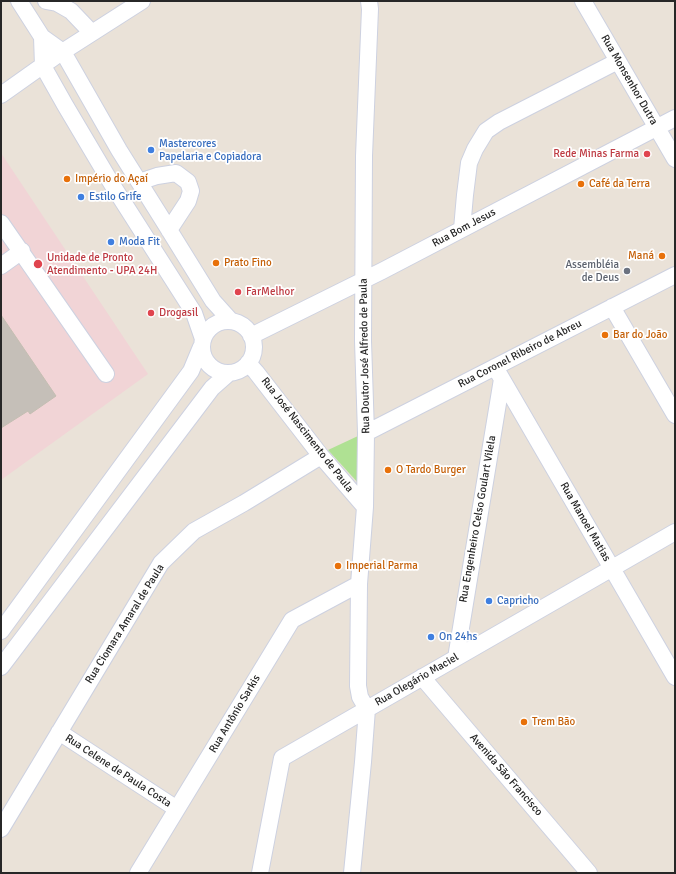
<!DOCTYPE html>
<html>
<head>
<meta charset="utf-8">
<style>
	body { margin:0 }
	#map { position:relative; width:676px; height:874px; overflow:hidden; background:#eae2d8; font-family:Signika,sans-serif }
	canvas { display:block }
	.frame { position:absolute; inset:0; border:2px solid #272727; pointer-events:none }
</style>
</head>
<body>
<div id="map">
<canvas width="676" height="874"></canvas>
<div class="frame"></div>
</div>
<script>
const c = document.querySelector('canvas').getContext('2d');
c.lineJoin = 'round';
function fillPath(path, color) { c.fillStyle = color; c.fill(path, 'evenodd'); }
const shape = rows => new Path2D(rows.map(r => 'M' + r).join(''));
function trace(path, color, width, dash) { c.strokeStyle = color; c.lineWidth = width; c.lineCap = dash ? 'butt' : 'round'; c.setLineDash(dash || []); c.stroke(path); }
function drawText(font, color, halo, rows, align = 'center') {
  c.font = font + ' Signika,sans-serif'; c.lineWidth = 3.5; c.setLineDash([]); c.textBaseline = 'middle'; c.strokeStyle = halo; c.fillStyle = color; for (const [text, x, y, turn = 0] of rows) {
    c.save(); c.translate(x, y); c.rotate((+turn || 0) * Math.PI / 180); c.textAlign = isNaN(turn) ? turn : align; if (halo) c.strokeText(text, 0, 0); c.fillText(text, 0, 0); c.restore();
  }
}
fillPath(shape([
	[1,153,148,374,1,480]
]), '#f1d4d6');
fillPath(shape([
	[358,436,360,485,328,450]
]), '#afe193');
const building = shape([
	[1,315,56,396,30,414,28,411,1,428,1,315]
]);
fillPath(building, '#c5bfb8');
trace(building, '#c4beb2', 1);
const minor = shape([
	[19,1,42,37,63,52,119,150,166,225,213,301,231,321],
	[46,1,57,3,71,11,92,33],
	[583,1,675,159],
	[42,37,43,66,65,105,113,186,194,313,203,339],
	[1,95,56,56,142,1],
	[139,182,157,176,176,173,188,182,191,191,188,201,169,230],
	[1,223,106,374],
	[462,229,465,195,469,163,475,149,486,131,499,122,618,61],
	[1,266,22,251],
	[612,307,675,415],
	'202 347a26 26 0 1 1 52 0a26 26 0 1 1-52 0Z',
	[251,336,382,271,675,118],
	[248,363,256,372,321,456,365,507],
	[495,367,675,677],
	[366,433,675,275],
	[1,631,191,371,201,347],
	[456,658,502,379],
	[1,667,212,388,229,373],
	[422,677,589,873],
	[59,732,177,809],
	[1,829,161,563,194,531,244,503,321,456],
	[138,873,292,620,359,584],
	[260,873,282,758,675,532],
	[352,873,363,762,367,709,360,697,358,686,359,584,365,507,366,433,363,341,364,156,370,9,369,1]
]);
trace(minor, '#cdd1e0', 18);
trace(minor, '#fff', 16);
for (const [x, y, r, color] of [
	[151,150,4,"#3f7fe0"],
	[647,154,4,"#e0444e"],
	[67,179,4,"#e8710a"],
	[581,184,4,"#e8710a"],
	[81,197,4,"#3f7fe0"],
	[111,242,4,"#3f7fe0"],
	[662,256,4,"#e8710a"],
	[216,263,4,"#e8710a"],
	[38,264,5,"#e0444e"],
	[627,271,4,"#6b7280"],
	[238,292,4,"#e0444e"],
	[151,313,4,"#e0444e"],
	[605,335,4,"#e8710a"],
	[388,470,4,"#e8710a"],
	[338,566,4,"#e8710a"],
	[489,601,4,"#3f7fe0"],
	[431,637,4,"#3f7fe0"],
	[524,722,4,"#e8710a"]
]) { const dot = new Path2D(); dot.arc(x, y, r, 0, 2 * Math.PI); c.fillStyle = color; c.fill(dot); trace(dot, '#fff', 1.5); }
drawText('11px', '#272727', '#fff', [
	["Rua Monsenhor Dutra",629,80,60],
	["Rua Bom Jesus",464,228,-28],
	["Rua Coronel Ribeiro de Abreu",520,354,-27],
	["Rua Doutor José Alfredo de Paula",365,356,-91],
	["Rua José Nascimento de Paula",307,435,52],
	["Rua Engenheiro Celso Goulart Vilela",478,519,-80],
	["Rua Manoel Matias",585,522,60],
	["Rua Ciomara Amaral de Paula",125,624,-58],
	["Rua Olegário Maciel",417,680,-30],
	["Rua Antônio Sarkis",235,714,-59],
	["Rua Celene de Paula Costa",118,771,33],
	["Avenida São Francisco",506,775,49]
]);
drawText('11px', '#366cbe', '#fff', [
	["Mastercores",159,144],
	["Papelaria e Copiadora",159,157],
	["Estilo Grife",89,197],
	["Moda Fit",119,242],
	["Capricho",497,601],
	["On 24hs",439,637]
], 'left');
drawText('11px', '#be3a42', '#fff', [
	["Rede Minas Farma",639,154,"right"],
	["Unidade de Pronto",47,258],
	["Atendimento - UPA 24H",47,271],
	["FarMelhor",246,292],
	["Drogasil",159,313]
], 'left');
drawText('11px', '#c56008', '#fff', [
	["Império do Açaí",75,179],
	["Café da Terra",589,184],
	["Maná",654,256,"right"],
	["Prato Fino",224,263],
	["Bar do João",613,335],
	["O Tardo Burger",396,470],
	["Imperial Parma",346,566],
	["Trem Bão",532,722]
], 'left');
drawText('11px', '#5b616d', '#fff', [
	["Assembléia",619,265],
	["de Deus",619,278]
], 'right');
</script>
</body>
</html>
